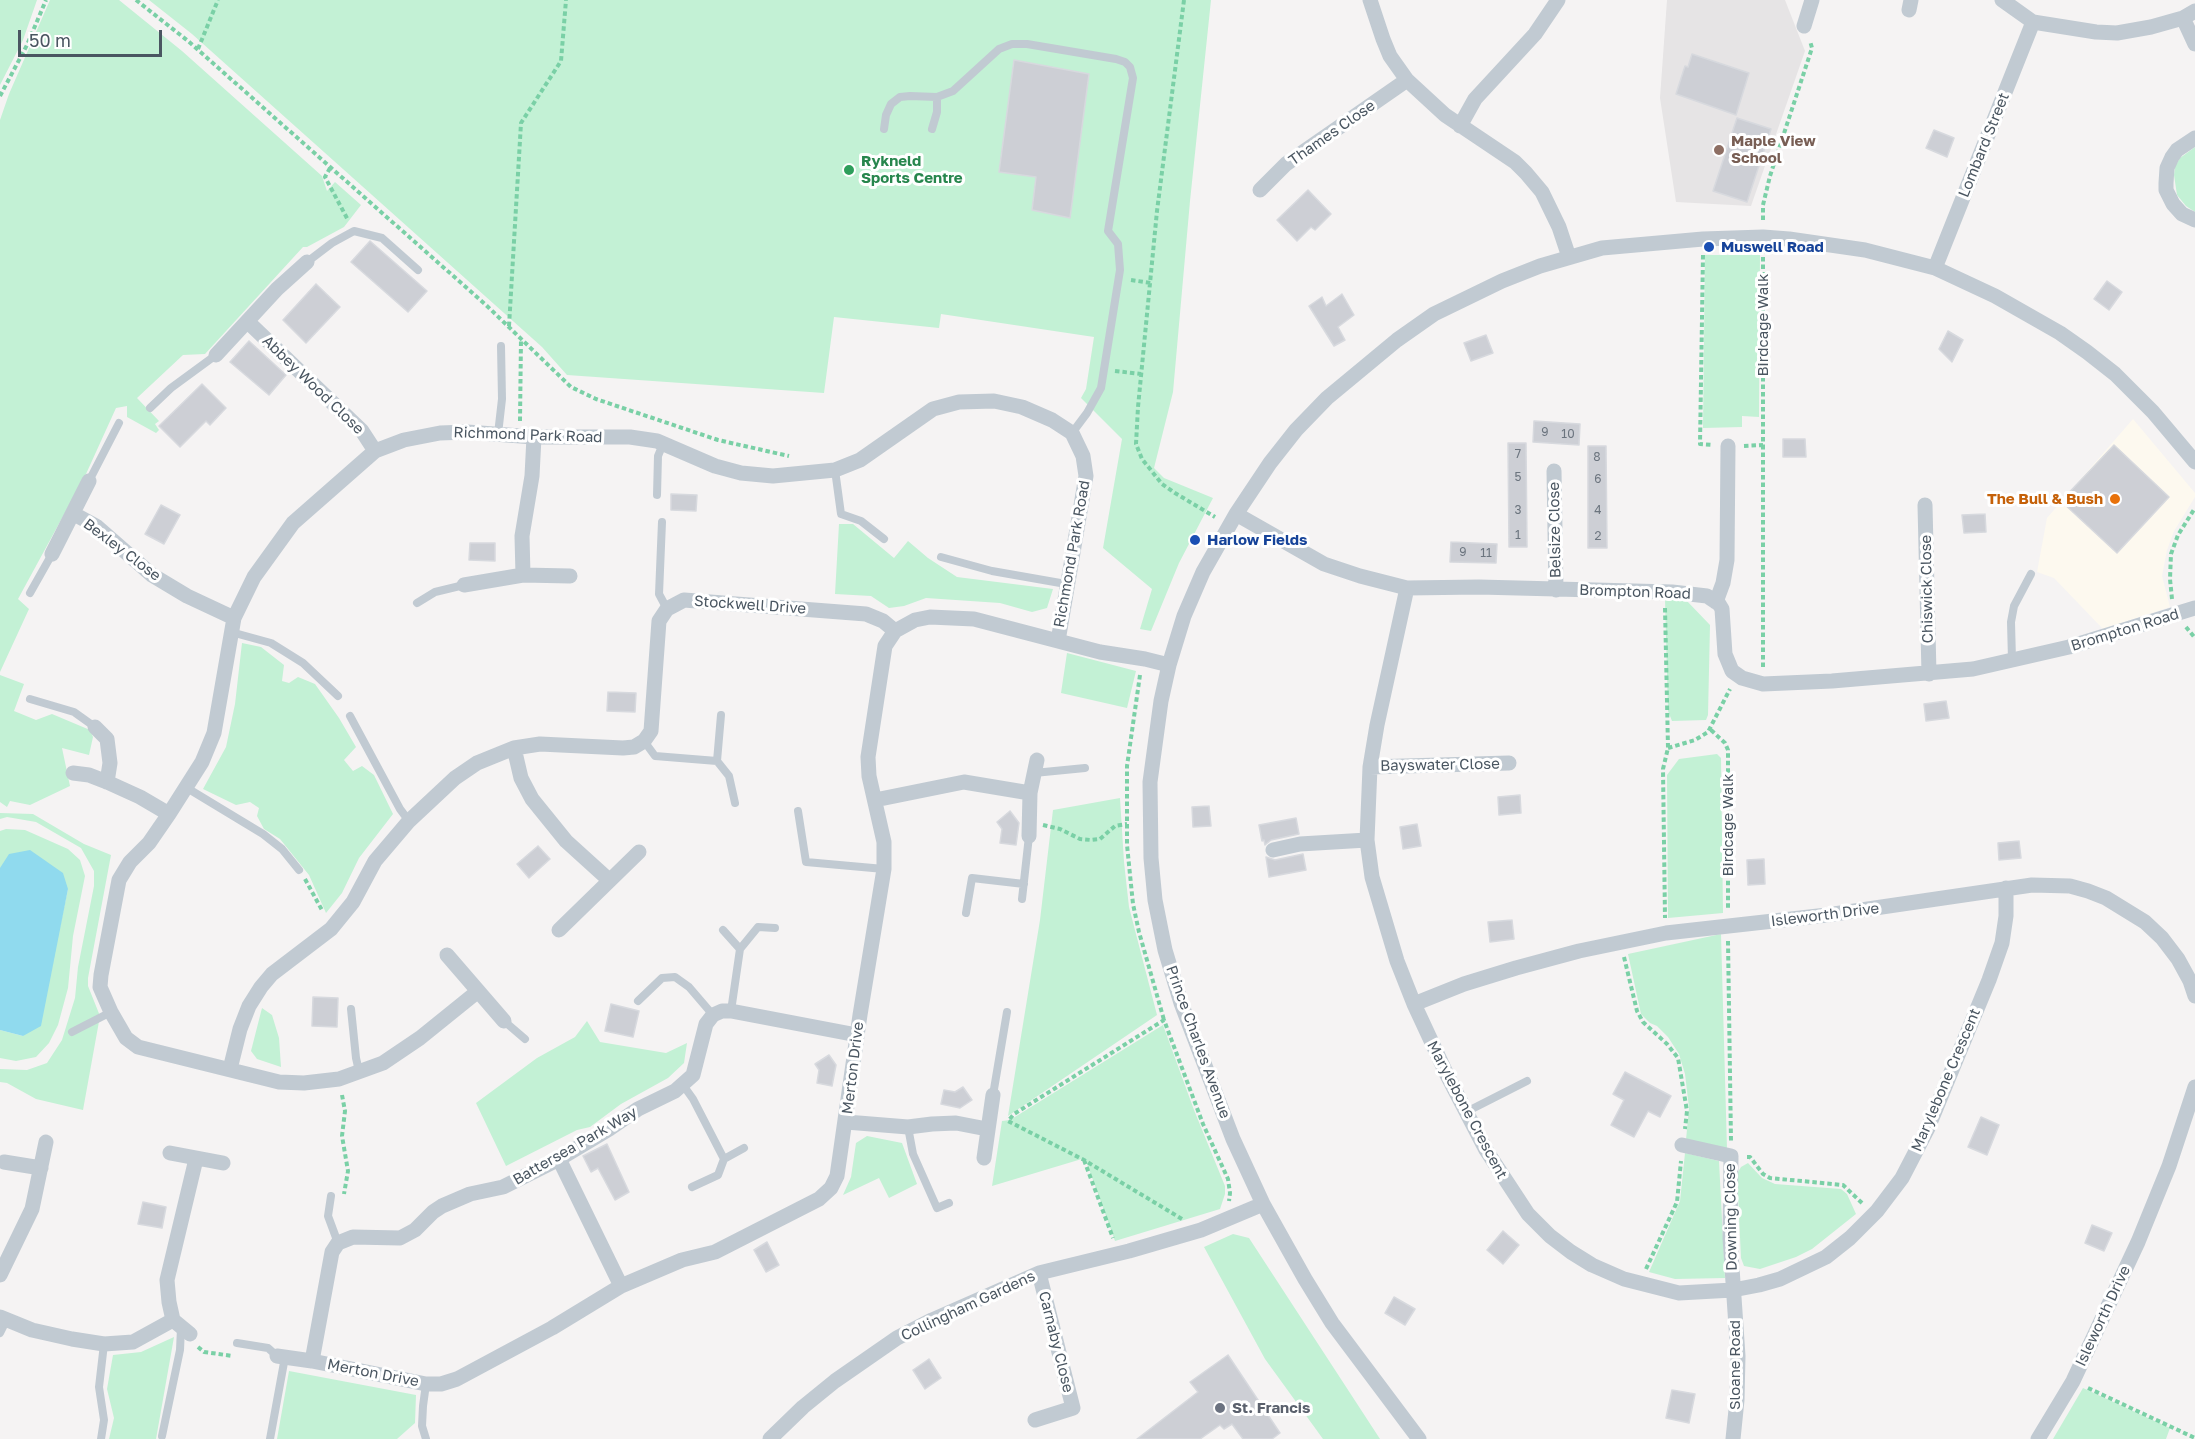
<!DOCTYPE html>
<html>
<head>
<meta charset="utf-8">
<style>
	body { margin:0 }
	#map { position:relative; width:2195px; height:1439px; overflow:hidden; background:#f5f3f3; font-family:"Golos Text",sans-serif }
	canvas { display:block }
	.scale { position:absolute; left:18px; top:30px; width:144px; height:27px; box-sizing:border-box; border:3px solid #4a5661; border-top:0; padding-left:8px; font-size:18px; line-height:21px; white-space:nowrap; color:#4a5661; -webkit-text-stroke:4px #fff; paint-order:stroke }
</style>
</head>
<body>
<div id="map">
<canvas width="2195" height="1439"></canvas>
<div class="scale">50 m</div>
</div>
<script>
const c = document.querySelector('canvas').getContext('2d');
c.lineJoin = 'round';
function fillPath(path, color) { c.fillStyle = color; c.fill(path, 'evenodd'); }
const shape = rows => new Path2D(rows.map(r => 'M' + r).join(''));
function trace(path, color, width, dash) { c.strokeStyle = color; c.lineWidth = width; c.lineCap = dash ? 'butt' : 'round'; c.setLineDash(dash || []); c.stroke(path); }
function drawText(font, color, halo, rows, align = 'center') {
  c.font = font + ' "Golos Text",sans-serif'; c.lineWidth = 6; c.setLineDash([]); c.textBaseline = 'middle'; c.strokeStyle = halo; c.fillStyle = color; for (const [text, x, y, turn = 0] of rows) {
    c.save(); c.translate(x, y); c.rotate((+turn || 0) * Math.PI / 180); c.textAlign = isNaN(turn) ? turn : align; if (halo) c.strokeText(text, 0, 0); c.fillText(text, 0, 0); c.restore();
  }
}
fillPath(shape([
	[2133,419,2195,493,2195,497,2174,531,2167,550,2162,576,2170,607,2103,629,2054,578,2037,572,2047,518]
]), '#fdf9ef');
fillPath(shape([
	[1667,0,1785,0,1805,51,1751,206,1676,202,1660,98]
]), '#e6e4e5');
fillPath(shape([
	[0,0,37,0,23,40,0,85],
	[50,0,119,0,182,51,322,176,327,191,335,182,361,205,344,227,307,247,303,247,205,354,183,355,137,398,159,421,155,424,159,430,156,433,127,417,127,406,116,408,86,474,18,599,29,609,0,672,0,120,9,94],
	[149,0,1211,0,1190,201,1173,392,1154,468,1164,478,1213,498,1179,563,1151,631,1140,629,1152,589,1103,548,1122,439,1081,398,1086,389,1094,337,941,314,939,328,834,317,824,393,567,375,542,347,192,34],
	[2195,147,2195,212,2186,206,2177,195,2174,175,2175,166,2180,158],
	[1705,255,1760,255,1759,417,1742,416,1742,427,1703,428],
	[839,524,853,524,894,558,908,541,928,558,957,577,1053,589,1047,608,1032,612,1000,603,926,598,904,606,889,608,871,596,835,594],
	[1665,599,1686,600,1710,625,1708,715,1706,720,1672,721,1668,711],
	[242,643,261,647,284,665,282,681,289,683,298,677,315,684,339,718,356,747,344,760,353,771,362,766,374,775,393,814,359,858,342,893,326,913,309,875,280,839,264,829,257,816,259,808,250,802,236,805,203,789,226,747,235,704],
	[1067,653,1136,671,1127,708,1061,693],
	[0,675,24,684,14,711,36,720,52,714,90,730,93,737,89,755,62,748,70,786,30,805,10,801,7,807,0,802],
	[1717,754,1721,758,1723,913,1668,918,1667,775,1679,759],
	[1120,798,1124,862,1129,907,1157,1015,1008,1116,1040,920,1053,810],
	[0,813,33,814,84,844,111,855,88,978,88,986,100,1016,83,1110,36,1099,7,1083,0,1082,0,1069,27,1070,47,1063,62,1040,75,998,78,967,94,886,94,871,81,848,36,822,7,817,0,819],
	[6,829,25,830,68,849,80,860,85,876,73,936,68,988,58,1025,49,1043,36,1057,16,1061,0,1058,0,1030,23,1036,60,926,68,889,0,868,0,831],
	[1721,934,1727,1149,1686,1140,1689,1108,1685,1074,1679,1054,1668,1037,1657,1026,1650,1023,1641,1014,1628,954],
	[262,1008,272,1015,279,1038,281,1067,257,1059,251,1051],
	[587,1021,600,1042,666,1053,687,1043,684,1063,668,1078,621,1104,590,1127,577,1130,506,1166,476,1103,537,1058,575,1037],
	[1163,1025,1194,1110,1225,1186,1225,1194,1220,1209,1115,1241,1085,1158,992,1186,1002,1121,1010,1120],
	[867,1136,902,1143,917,1184,889,1198,879,1178,843,1195,851,1177,856,1143],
	[1685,1153,1719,1161,1725,1278,1675,1279,1649,1272,1680,1201],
	[1748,1163,1762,1178,1775,1184,1841,1189,1847,1194,1856,1214,1812,1249,1796,1257,1760,1269,1744,1266,1741,1258,1737,1174,1741,1167],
	[1233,1234,1249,1238,1380,1439,1323,1439,1265,1359,1204,1247],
	[174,1337,156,1439,109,1439,114,1418,107,1389,113,1355,141,1352],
	[289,1371,416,1395,415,1423,397,1439,277,1439],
	[2083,1388,2170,1428,2166,1439,2053,1439]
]), '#c3f1d5');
fillPath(shape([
	[30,850,63,873,68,889,41,1026,23,1036,0,1030,0,868,9,854]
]), '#90daee');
const building = shape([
	[1692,54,1749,73,1736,115,1676,94,1685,66,1688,67,1692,54],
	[1014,60,1089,74,1070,218,1032,210,1036,177,999,172,1014,60],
	[1737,118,1771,129,1747,202,1713,191,1737,118],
	[1934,130,1954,138,1947,157,1926,148,1934,130],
	[1308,190,1331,214,1315,230,1311,227,1297,241,1277,220,1308,190],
	[370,241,427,291,408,312,351,262,370,241],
	[2107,281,2122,292,2109,310,2094,299,2107,281],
	[316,284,340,307,306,343,283,320,316,284],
	[1342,294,1354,315,1338,327,1345,340,1334,346,1309,306,1322,297,1326,306,1342,294],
	[1948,331,1963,340,1952,362,1939,349,1948,331],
	[1486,335,1493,353,1471,361,1464,343,1486,335],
	[249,341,286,375,269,395,230,362,249,341],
	[202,384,226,408,210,425,206,421,180,447,159,426,202,384],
	[1534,421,1580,424,1579,445,1533,442,1534,421],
	[1783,439,1805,439,1806,457,1783,457,1783,439],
	[1508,443,1526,443,1527,547,1509,547,1508,443],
	[2114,445,2169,497,2117,553,2061,501,2114,445],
	[1588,446,1606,446,1607,548,1588,548,1588,446],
	[671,494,697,495,696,511,671,510,671,494],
	[161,505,180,515,164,544,145,534,161,505],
	[1985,514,1986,532,1964,533,1962,515,1985,514],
	[1451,542,1497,544,1496,563,1450,562,1451,542],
	[470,543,495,543,495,561,469,560,470,543],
	[608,692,636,693,635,712,607,711,608,692],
	[1946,701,1949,718,1926,721,1924,704,1946,701],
	[1520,795,1521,813,1499,815,1498,797,1520,795],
	[1209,806,1211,826,1193,827,1192,807,1209,806],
	[1010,811,1019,823,1016,845,1000,843,1002,829,997,822,1010,811],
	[1296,818,1299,834,1271,840,1265,845,1264,840,1262,841,1259,825,1296,818],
	[1417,824,1421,846,1403,849,1400,827,1417,824],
	[2019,841,2021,858,1999,860,1998,843,2019,841],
	[538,846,550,859,529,878,517,864,538,846],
	[1303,854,1306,870,1269,877,1266,857,1275,860,1303,854],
	[1764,859,1765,884,1748,885,1747,860,1764,859],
	[1512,920,1514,939,1490,942,1488,922,1512,920],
	[313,997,338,998,337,1027,312,1026,313,997],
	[611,1004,639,1011,633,1037,605,1031,611,1004],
	[829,1055,836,1065,832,1086,817,1083,819,1070,815,1064,829,1055],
	[1625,1072,1671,1096,1660,1117,1648,1111,1634,1137,1611,1125,1624,1100,1613,1094,1625,1072],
	[963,1087,972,1100,960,1108,941,1104,944,1090,955,1092,963,1087],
	[1981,1117,1999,1125,1987,1155,1968,1147,1981,1117],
	[607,1144,629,1192,615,1200,598,1168,591,1172,583,1156,607,1144],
	[143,1202,166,1207,162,1228,138,1224,143,1202],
	[2092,1225,2112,1233,2104,1251,2085,1243,2092,1225],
	[1503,1231,1519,1245,1503,1264,1487,1250,1503,1231],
	[767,1242,779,1265,766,1272,754,1250,767,1242],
	[1394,1297,1415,1309,1405,1325,1385,1313,1394,1297],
	[1228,1355,1280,1433,1272,1439,1243,1439,1232,1424,1224,1429,1220,1425,1200,1439,1137,1439,1198,1392,1190,1382,1228,1355],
	[929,1359,941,1378,925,1389,913,1370,929,1359],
	[1672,1390,1695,1394,1689,1423,1666,1418,1672,1390]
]);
fillPath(building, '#cdcfd5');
trace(building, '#d7d9de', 1.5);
trace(shape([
	[136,0,188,41,486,305,571,387,596,399,718,440,789,456],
	[1184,0,1157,211,1138,407,1136,444,1142,459,1162,484,1175,493,1215,517],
	[198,49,218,0],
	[0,96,27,45,46,0],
	[330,168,325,177,348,220],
	[1763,220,1763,205,1770,176,1812,48,1810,41],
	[1703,255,1700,444,1713,445],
	[1131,280,1151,283],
	[509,326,521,123,561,61,566,0],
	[1115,371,1141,374],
	[520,421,521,339],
	[1763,445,1763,669],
	[1744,446,1763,445,1763,252],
	[2172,599,2170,579,2171,554,2178,535,2195,508],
	[1665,608,1668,748,1663,769,1665,918],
	[2186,627,2195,638],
	[1140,675,1127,766,1127,845,1133,904,1139,932,1164,1020],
	[1711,730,1725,743,1728,750,1728,910],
	[1668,748,1695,740,1708,732,1730,689],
	[1043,825,1060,829,1080,839,1091,840,1100,839,1115,826,1127,824],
	[305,879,323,912],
	[1728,941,1731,1141],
	[1624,957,1637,1011,1643,1022,1667,1044,1678,1058,1687,1111,1685,1129],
	[342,1095,345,1111,342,1136,348,1171,344,1194],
	[1747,1157,1750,1157,1763,1174,1770,1178,1843,1185,1863,1204],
	[1084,1160,1113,1238],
	[1182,1219,1084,1160,1008,1121,1014,1114,1164,1020,1203,1124,1228,1179,1230,1193,1229,1201],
	[1646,1269,1677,1202,1681,1161],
	[198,1347,204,1352,233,1356],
	[2088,1388,2195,1438]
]), '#7ad0a6', 4, [4.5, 3]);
trace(shape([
	[884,129,886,115,891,104,900,97,910,96,937,97,953,91,999,49,1012,44,1027,44,1116,59,1125,62,1130,67,1133,78,1108,231,1118,244,1120,270,1101,388,1087,413,1072,433],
	[932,129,937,112,937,97],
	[307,262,332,243,354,231,382,238,418,270],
	[150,408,171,388,216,355],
	[498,434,502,399,501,346],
	[835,470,841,514,861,521,884,539],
	[89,481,119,423],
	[657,495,658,456,663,444],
	[662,522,659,594,667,609],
	[941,557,992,571,1066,584],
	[30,593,52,554],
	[417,603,435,592,464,585],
	[231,632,271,643,303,663,338,696],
	[2012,660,2011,622,2014,606,2031,574],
	[30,699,74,712,95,727],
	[721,715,717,761,729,776,735,803],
	[350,716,400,809,409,821],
	[644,741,655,756,717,761],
	[1034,773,1085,768],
	[187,788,263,834,282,849,299,870],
	[798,811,806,862,884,869],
	[1022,899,1029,836],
	[966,913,972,878,1024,884],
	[723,930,740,949],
	[638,1001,662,978,675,977,689,987,713,1015],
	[351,1009,356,1058,359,1071],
	[731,1011,740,949,758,927,775,928],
	[504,1021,525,1039],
	[72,1032,111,1012],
	[683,1085,693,1099,724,1159,718,1175,692,1187],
	[993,1095,1007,1012],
	[1466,1112,1527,1081],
	[908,1127,913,1154,937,1208,949,1203],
	[724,1159,744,1148],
	[331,1196,328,1216,338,1243],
	[0,1333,6,1321],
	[237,1343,268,1348,277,1356],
	[426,1384,423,1406,422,1426,426,1439],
	[162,1436,180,1350,181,1328],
	[101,1439,104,1420,99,1387,104,1344],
	[270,1439,285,1357]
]), '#c1cad2', 8);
trace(shape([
	[1370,0,1383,39,1390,56,1407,80,1445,115,1515,162,1526,173,1542,192,1559,227,1569,257],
	[2002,0,2033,22,2096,32,2117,33,2151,27,2183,18,2195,11],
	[1909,10,1911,0],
	[2183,18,2195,44],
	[1804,26,1812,0],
	[1460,126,1475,99,1535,34,1558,0],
	[2195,138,2177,150,2172,157,2167,168,2166,183,2166,190,2173,204,2182,214,2195,220],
	[1260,190,1286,164,1407,80],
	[1935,268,2033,22],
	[248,322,362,431,375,451],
	[216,355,277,289,307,262],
	[1554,471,1556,590],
	[1925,505,1929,674],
	[74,514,96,526,152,575,187,596,234,618],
	[1236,514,1324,564,1360,576,1407,588,1479,587,1672,592,1707,596,1719,604,1722,609,1725,654,1732,671,1742,678,1763,684,1832,681,1973,669,2069,647,2195,608],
	[52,554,89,481],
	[523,575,522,536,532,476,534,437],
	[464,585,523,575,570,576],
	[1407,588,1377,725,1370,767,1367,840,1372,877,1397,961,1414,1004,1447,1075,1486,1150,1528,1214,1550,1236,1571,1252,1592,1265,1624,1279,1679,1293,1733,1290,1759,1285,1780,1279,1826,1257,1850,1238,1877,1211,1902,1178,1928,1128,1989,980,2002,943,2006,916,2006,888],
	[1716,602,1723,583,1727,560,1728,446],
	[95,727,107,739,110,763,107,782],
	[514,748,521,778,532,799,566,841,609,880],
	[1370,767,1509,763],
	[73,773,89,775,107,782,140,797,169,814],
	[875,800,964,782,1030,793],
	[1029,836,1030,793,1037,760],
	[1273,850,1300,844,1367,840],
	[559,930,639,852],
	[447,955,504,1021],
	[477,992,420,1038,383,1063,339,1079,304,1083,279,1082,138,1047,126,1038,111,1012,100,987,101,975,119,880,130,862,149,843,169,814,202,762,214,733,234,618,254,577,293,523,375,451,404,440,440,433,467,432,534,437,630,437,657,441,715,466,741,473,773,476,835,470,860,460,933,409,959,402,994,401,1022,407,1052,420,1072,433,1083,456,1086,476,1058,641],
	[1414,1004,1464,984,1516,968,1579,951,1666,933,1827,915,2032,885,2070,886,2088,891,2106,898,2145,922,2162,938,2178,959,2190,981,2195,996],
	[230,1069,240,1029,249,1006,261,987,272,974,331,929,353,902,375,861,409,821,455,778,477,763,514,748,540,744,623,748,634,747,644,741,651,731,659,621,667,609,684,600,866,614,883,621,895,631],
	[846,1122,908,1127,932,1124,956,1123,987,1129],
	[1682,1145,1731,1156,1730,1238,1738,1356,1737,1400,1733,1439],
	[170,1153,223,1163],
	[984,1158,993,1095],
	[559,1159,621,1286],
	[4,1162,41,1168],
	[0,1275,32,1209,46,1142],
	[0,1317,32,1330,72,1339,104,1344,133,1342,173,1320],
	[190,1334,173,1320,169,1302,167,1280,196,1159],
	[277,1356,312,1361,426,1384,441,1384,457,1379,552,1328,621,1286,682,1260,715,1252,819,1199,831,1188,837,1176,860,1015,884,869,884,842,869,776,868,757,885,646,895,631,915,620,930,617,974,619,1100,652,1145,659,1169,665],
	[312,1361,332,1252,338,1243,353,1237,400,1238,415,1230,433,1212,442,1206,470,1194,503,1187,559,1159,609,1129,638,1109,675,1091,693,1075,706,1024,713,1015,722,1011,731,1011,857,1035],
	[1035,1420,1073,1408,1039,1273],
	[770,1439,803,1407,835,1381,897,1338,932,1320,1039,1273,1129,1251,1201,1230,1263,1204],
	[1419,1439,1332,1323,1305,1279,1263,1204,1233,1139,1181,1003,1165,950,1155,900,1151,858,1150,782,1161,701,1169,665,1184,616,1203,572,1236,514,1270,463,1296,430,1327,398,1397,340,1434,314,1502,281,1540,266,1602,248,1703,239,1763,237,1789,239,1865,250,1935,268,1995,296,2060,333,2087,352,2115,374,2153,412,2195,462],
	[2038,1439,2073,1381,2138,1242,2169,1166,2195,1087]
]), '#c1cad2', 15);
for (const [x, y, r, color] of [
	[1719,150,6,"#8d6e63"],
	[849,170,6,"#2e9e5b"],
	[1709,247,6,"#1a4fb4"],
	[2115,499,6,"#e8710a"],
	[1195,540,6,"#1a4fb4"],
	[1220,1408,6,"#6b7280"]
]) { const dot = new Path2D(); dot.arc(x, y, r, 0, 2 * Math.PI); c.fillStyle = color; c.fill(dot); trace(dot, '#fff', 2); }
drawText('12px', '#6b747e', null, [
	["9",1545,432],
	["10",1568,434],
	["7",1518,454],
	["8",1597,457],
	["5",1518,477],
	["6",1598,479],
	["3",1518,510],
	["4",1598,510],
	["1",1518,535],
	["2",1598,536],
	["9",1463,552],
	["11",1486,553]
]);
drawText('15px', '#4a5661', '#fff', [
	["Thames Close",1332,133,-35],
	["Lombard Street",1984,145,-68],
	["Birdcage Walk",1763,325,-90],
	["Abbey Wood Close",313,385,44],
	["Richmond Park Road",528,435,2],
	["Belsize Close",1555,530,-91],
	["Bexley Close",122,550,37],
	["Richmond Park Road",1072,554,-80],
	["Chiswick Close",1927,589,-91],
	["Brompton Road",1635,592,2],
	["Stockwell Drive",750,605,4],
	["Brompton Road",2125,630,-17],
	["Bayswater Close",1440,765,-1],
	["Birdcage Walk",1728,825,-90],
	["Isleworth Drive",1825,915,-7],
	["Prince Charles Avenue",1198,1042,70],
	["Merton Drive",853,1068,-83],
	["Marylebone Crescent",1946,1080,-67],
	["Marylebone Crescent",1467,1110,62],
	["Battersea Park Way",575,1146,-30],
	["Downing Close",1731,1217,-91],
	["Collingham Gardens",968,1306,-25],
	["Isleworth Drive",2103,1316,-65],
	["Carnaby Close",1056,1342,76],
	["Sloane Road",1735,1365,-90],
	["Merton Drive",373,1373,11]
]);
drawText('bold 15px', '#785e54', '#fff', [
	["Maple View",1731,141],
	["School",1731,158]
], 'left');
drawText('bold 15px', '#27864d', '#fff', [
	["Rykneld",861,161],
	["Sports Centre",861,178]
], 'left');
drawText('bold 15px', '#164399', '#fff', [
	["Muswell Road",1721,247],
	["Harlow Fields",1207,540]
], 'left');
drawText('bold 15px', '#c56008', '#fff', [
	["The Bull & Bush",2103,499]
], 'right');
drawText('bold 15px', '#5b616d', '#fff', [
	["St. Francis",1232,1408]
], 'left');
</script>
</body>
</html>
